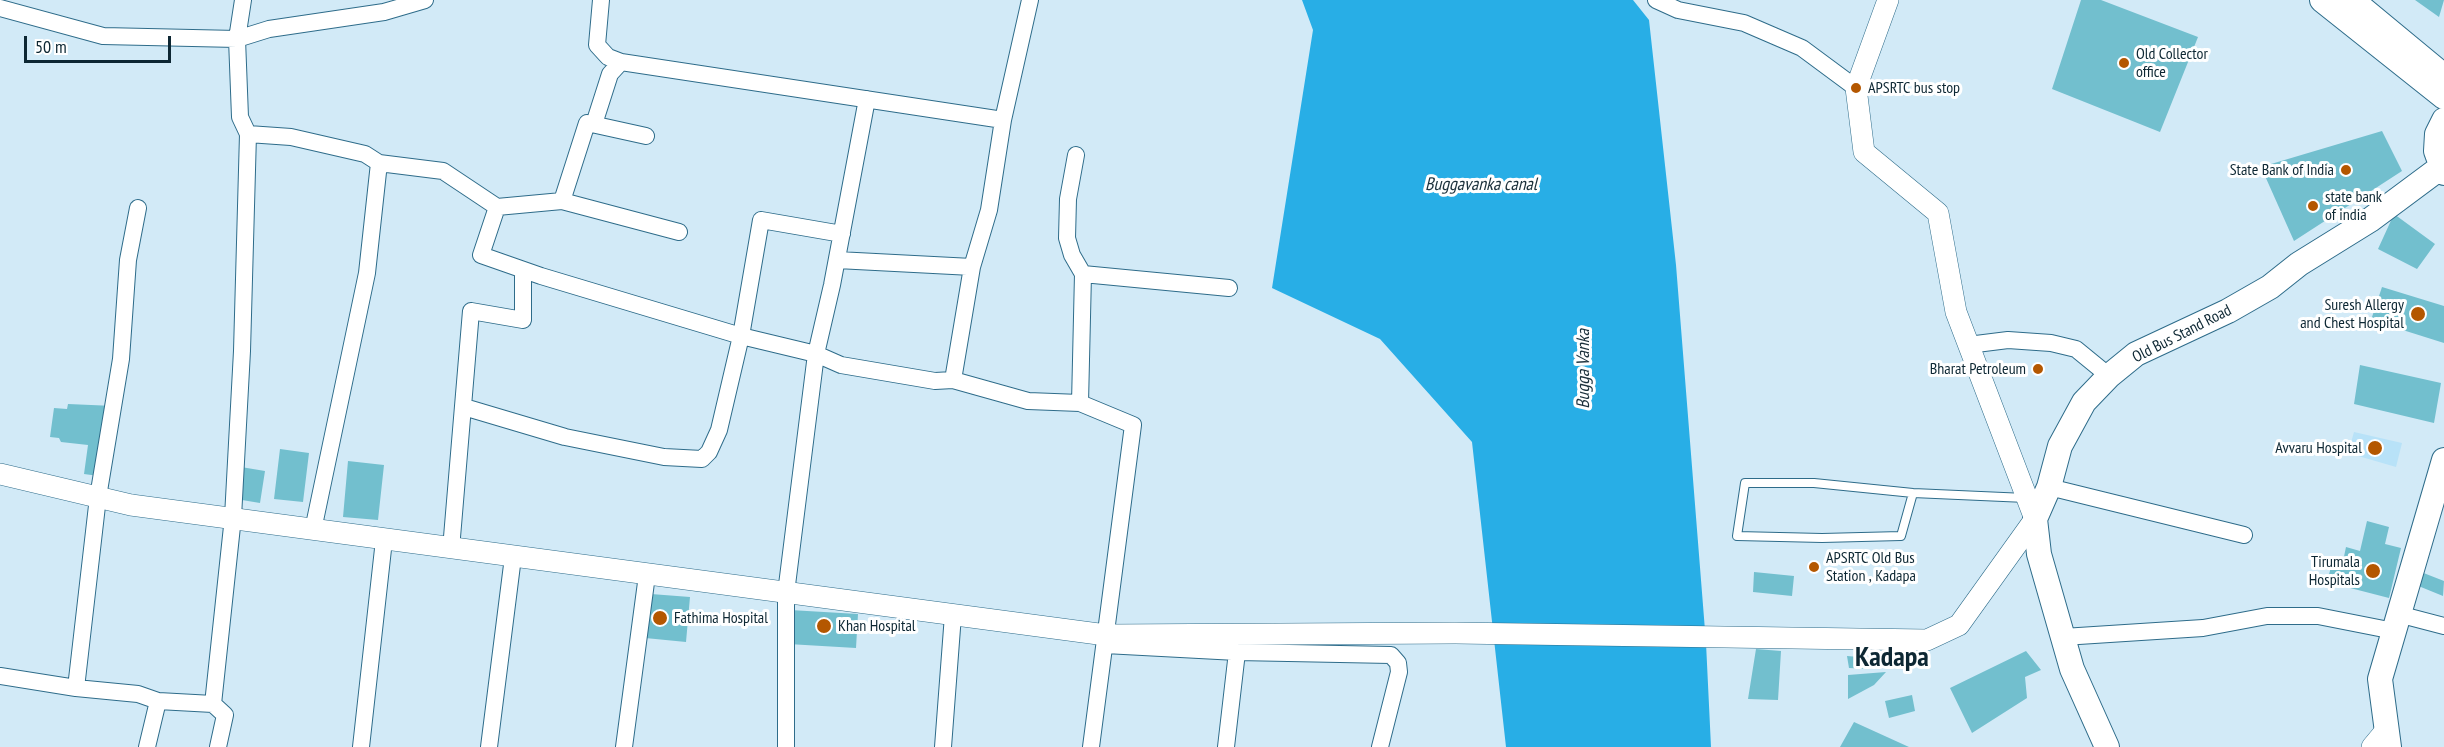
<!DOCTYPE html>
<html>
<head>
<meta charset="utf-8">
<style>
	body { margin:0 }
	#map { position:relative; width:2444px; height:747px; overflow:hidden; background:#d2eaf7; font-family:"PT Sans Narrow",sans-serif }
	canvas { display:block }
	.scale { position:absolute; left:24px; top:36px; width:147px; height:27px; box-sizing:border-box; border:3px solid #0d2733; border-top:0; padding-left:8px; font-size:18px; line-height:21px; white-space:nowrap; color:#0d2733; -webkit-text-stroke:4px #fff; paint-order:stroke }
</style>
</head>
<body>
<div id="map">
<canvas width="2444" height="747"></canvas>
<div class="scale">50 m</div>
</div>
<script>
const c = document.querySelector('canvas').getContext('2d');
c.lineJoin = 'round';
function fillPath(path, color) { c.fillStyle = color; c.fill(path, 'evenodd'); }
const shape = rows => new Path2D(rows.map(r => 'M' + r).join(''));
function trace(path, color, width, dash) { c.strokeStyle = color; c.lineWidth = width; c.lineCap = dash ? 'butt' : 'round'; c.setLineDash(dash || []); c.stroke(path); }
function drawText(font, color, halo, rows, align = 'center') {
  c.font = font + ' "PT Sans Narrow",sans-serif'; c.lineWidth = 6; c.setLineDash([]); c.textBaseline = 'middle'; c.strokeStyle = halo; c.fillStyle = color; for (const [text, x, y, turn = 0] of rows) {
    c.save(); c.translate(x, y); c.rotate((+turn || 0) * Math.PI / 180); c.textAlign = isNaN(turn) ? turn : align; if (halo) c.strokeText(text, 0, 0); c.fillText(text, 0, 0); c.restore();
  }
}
fillPath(shape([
	[2354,432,2402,443,2396,467,2348,453]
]), '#b8e2f8');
fillPath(shape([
	[1302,0,1633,0,1649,20,1676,265,1706,643,1711,747,1506,747,1472,442,1380,339,1272,288,1313,30]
]), '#28aee6');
fillPath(shape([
	[2081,0,2101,0,2198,37,2160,132,2052,89],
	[2415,0,2444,0,2439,17],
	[2382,131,2402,171,2294,241,2261,167],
	[2394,214,2435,244,2417,269,2378,249],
	[2382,287,2444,306,2444,343,2371,320],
	[2360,365,2441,383,2434,423,2354,404],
	[68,404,114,406,106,477,84,474,88,445,61,442,59,438,50,437,54,408,67,409],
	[280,449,309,453,303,502,274,499],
	[348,461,384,465,378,520,343,517],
	[235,466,265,471,260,503,230,498],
	[2367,521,2389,527,2385,544,2401,548,2389,598,2327,582,2332,563,2342,566,2346,547,2360,551],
	[1754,572,1794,576,1792,596,1753,592],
	[2421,572,2444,581,2443,596,2416,585],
	[638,593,690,597,686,642,635,637],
	[790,610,858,614,856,648,788,644],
	[1756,649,1781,651,1778,700,1748,699],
	[2026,651,2041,670,2025,677,2027,698,1972,733,1950,688],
	[1847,656,1871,658,1870,669,1849,668],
	[1886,672,1874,685,1848,699,1848,675],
	[1912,695,1915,711,1889,718,1885,701],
	[1854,722,1909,747,1840,747]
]), '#72bfce');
const service = shape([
	[1913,493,1901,536,1822,538,1737,536,1745,483,1814,483,1913,493,2026,498]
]);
const minor = shape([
	[601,0,597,45,608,57,621,62,1003,120,1030,0],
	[1656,0,1678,10,1744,23,1802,48,1856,88],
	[0,8,103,36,237,39,269,29,384,12,425,0],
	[594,124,610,74,621,62],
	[248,134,291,137,365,154,379,163,443,171,497,207,562,201,587,123,646,136],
	[1076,155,1068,199,1067,238,1072,255,1083,274,1229,288],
	[562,201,679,232],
	[497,207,481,255,541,276,741,336,816,354,841,365,935,381,953,380,1028,401,1080,403,1133,425,1091,747],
	[837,260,972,267],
	[1968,345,2008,340,2051,343,2076,349,2109,376],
	[953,380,972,267,989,210,1003,120],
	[1080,403,1083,274],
	[464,407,565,437,664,457,702,459,709,452,719,430,741,336,761,220,842,234],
	[2049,487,2244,535],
	[313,530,367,273,379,163],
	[451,549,471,311,523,320,523,270],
	[2398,614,2444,626],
	[2063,637,2203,628,2267,616,2318,616,2394,631],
	[1105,645,1237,652,1391,655,1398,663,1399,672,1380,747],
	[0,676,76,688,98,497,121,359,128,260,138,208],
	[76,688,138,694,158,701,213,704,225,715,218,747],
	[213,704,233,517,242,351,248,134,240,117,237,39,243,0],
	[147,747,158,701],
	[361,747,384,540],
	[489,747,513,557],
	[624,747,647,575],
	[786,747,786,593,816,354,832,285,867,99],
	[943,747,953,615],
	[1226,747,1237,652]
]);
const tertiary = shape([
	[0,474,131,505,1106,635,1455,633,1927,640,1959,625,2035,519,1956,312,1938,213,1864,152,1856,88,1888,0],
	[2372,747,2387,729]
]);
const secondary = shape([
	[2322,0,2444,97],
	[2352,0,2444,76],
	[2444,120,2437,134,2436,151,2444,173],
	[2107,747,2072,669,2039,554,2035,519,2049,487,2060,446,2084,402,2109,376,2136,354,2228,311,2270,287,2299,264,2370,220,2440,168],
	[2389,747,2380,679,2444,460]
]);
trace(service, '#2e6c8a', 10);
trace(minor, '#2e6c8a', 18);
trace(tertiary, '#2e6c8a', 22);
trace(secondary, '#2e6c8a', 26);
trace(service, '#fff', 8);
trace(minor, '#fff', 16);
trace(tertiary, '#fff', 21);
trace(secondary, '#fff', 24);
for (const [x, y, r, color] of [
	[2124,63,6,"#b45700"],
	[1856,88,6,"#b45700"],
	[2346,170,6,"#b45700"],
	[2313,206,6,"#b45700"],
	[2418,314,8,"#b45700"],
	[2038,369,6,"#b45700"],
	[2375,448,8,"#b45700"],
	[1814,567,6,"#b45700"],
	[2373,571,8,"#b45700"],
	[660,618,8,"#b45700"],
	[824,626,8,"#b45700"]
]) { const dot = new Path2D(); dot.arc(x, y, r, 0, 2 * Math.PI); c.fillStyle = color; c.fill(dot); trace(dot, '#fff', 2); }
drawText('16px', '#0d2733', '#fff', [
	["Old Collector",2136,54],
	["office",2136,72],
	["APSRTC bus stop",1868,88],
	["State Bank of India",2334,170,"right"],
	["state bank",2325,197],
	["of india",2325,215],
	["Suresh Allergy",2404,305,"right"],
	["and Chest Hospital",2404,323,"right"],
	["Bharat Petroleum",2026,369,"right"],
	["Avvaru Hospital",2362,448,"right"],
	["APSRTC Old Bus",1826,558],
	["Station , Kadapa",1826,576],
	["Tirumala",2360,562,"right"],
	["Hospitals",2360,580,"right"],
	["Fathima Hospital",674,618],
	["Khan Hospital",838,626]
], 'left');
drawText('16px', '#0d2733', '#fff', [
	["Old Bus Stand Road",2182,334,-27]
]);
drawText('italic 18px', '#1c313c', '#fff', [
	["Buggavanka canal",1481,185],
	["Bugga Vanka",1584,369,-90]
]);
drawText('bold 28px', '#0d2733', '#fff', [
	["Kadapa",1892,658]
]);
</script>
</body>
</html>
